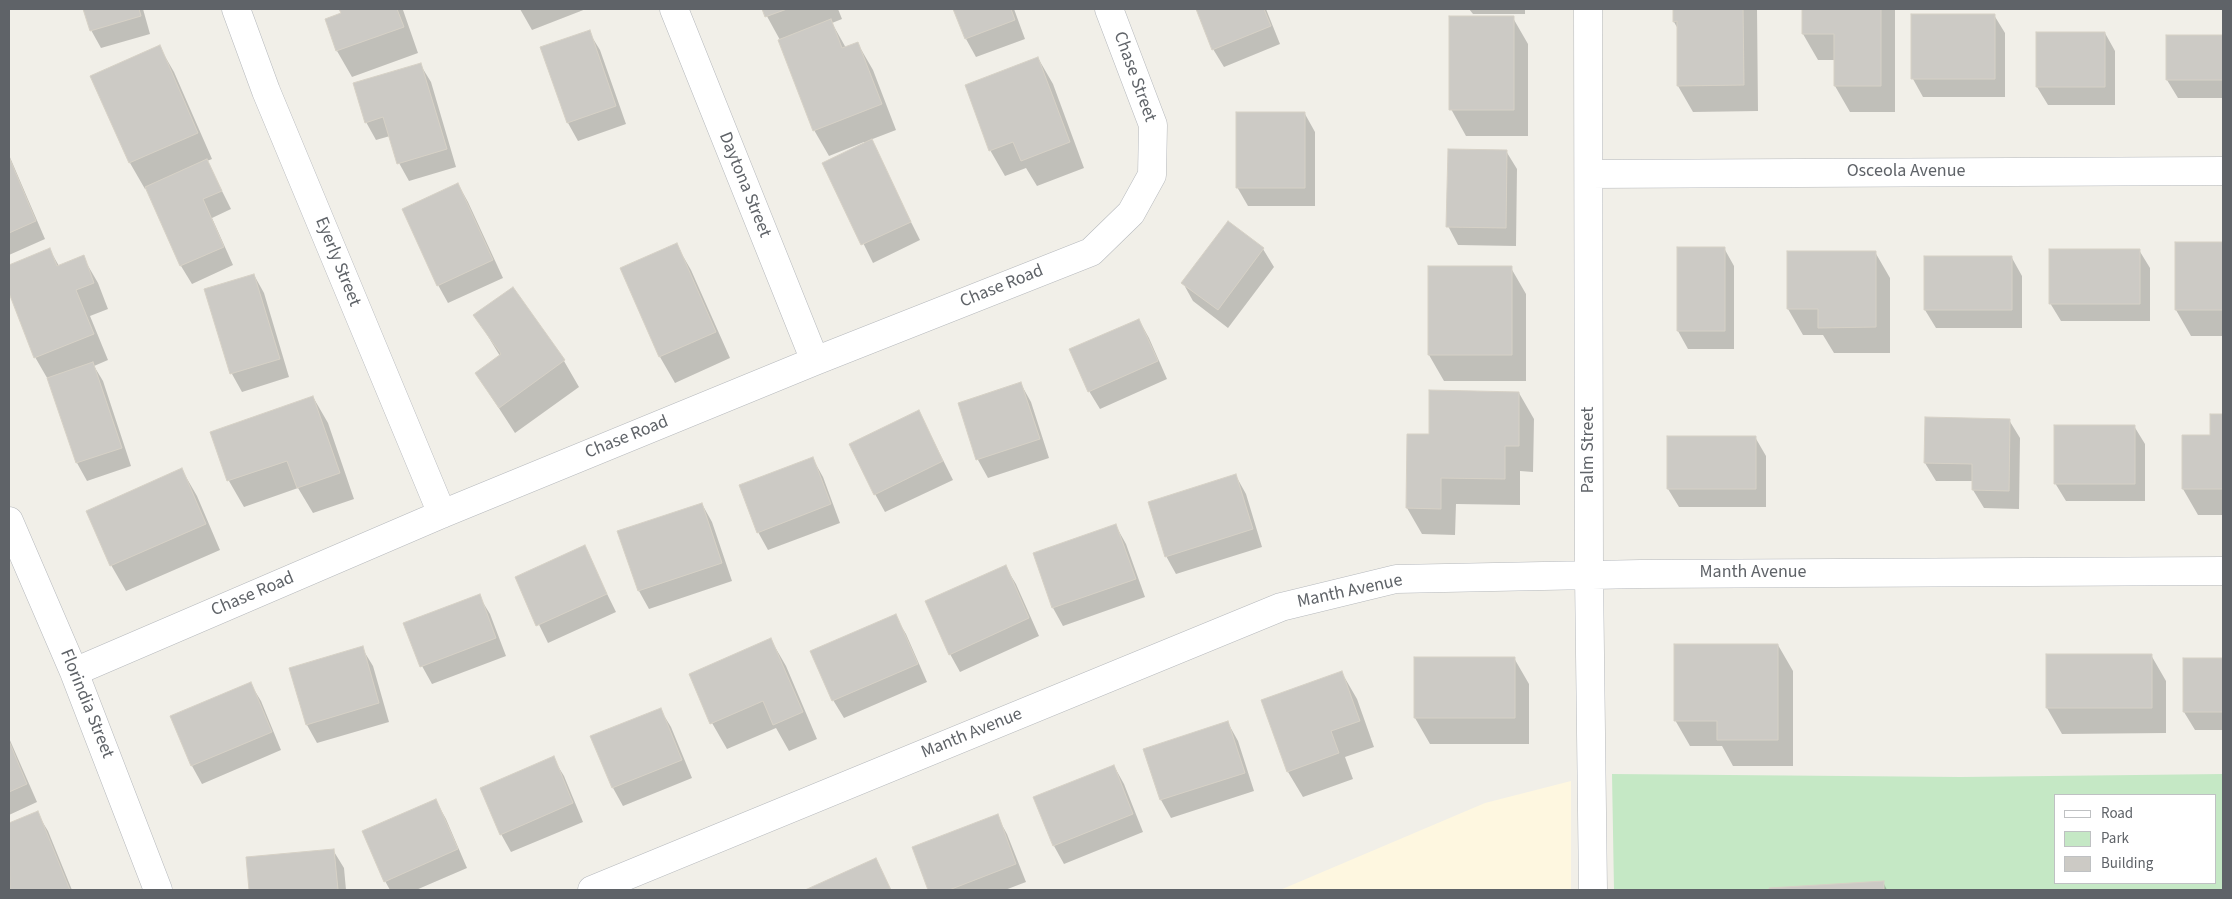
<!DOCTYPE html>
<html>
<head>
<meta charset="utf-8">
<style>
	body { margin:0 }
	#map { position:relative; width:2232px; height:899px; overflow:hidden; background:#f1efe8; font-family:"Source Sans 3",sans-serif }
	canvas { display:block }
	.frame { position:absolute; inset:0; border:10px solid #5f6368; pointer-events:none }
	.legend { position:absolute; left:2054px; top:794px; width:162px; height:90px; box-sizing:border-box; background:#fff; border:1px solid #bfc1c3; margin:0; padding:6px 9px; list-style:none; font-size:15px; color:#5f6368 }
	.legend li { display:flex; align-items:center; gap:10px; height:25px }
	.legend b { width:25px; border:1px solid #bfc1c3 }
</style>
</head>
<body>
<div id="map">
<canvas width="2232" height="899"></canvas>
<div class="frame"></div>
<ul class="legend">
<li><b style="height:6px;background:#fff"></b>Road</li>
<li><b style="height:14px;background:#c5e8c5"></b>Park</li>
<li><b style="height:14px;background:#cccac5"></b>Building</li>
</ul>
</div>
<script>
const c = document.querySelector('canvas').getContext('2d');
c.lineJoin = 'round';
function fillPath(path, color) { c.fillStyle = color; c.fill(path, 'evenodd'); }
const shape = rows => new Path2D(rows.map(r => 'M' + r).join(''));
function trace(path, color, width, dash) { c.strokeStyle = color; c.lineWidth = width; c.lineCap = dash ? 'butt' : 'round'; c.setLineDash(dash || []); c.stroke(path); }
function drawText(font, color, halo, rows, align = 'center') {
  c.font = font + ' "Source Sans 3",sans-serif'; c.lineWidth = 4; c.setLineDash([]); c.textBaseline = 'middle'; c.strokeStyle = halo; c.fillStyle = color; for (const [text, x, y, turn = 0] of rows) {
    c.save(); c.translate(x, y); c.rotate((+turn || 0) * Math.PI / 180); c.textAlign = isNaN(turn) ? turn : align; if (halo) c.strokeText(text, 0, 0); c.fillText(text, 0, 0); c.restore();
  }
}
fillPath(shape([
	[1571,781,1571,890,1280,890,1485,803]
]), '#fef7e0');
fillPath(shape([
	[1612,774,1961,777,2223,774,2223,890,1614,890],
	[2056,795,2216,795,2216,883,2056,883]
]), '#c5e8c5');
fillPath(shape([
	[85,9,143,9,150,34,101,48,91,30],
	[341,9,407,9,403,10,418,53,352,77,337,51,343,14],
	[520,9,586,9,532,30],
	[763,9,838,9,842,19,832,23,846,48,858,44,873,70,896,130,870,140,920,240,873,263,824,164,865,144,864,142,829,156,814,130,780,40],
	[955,9,1014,9,1025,39,976,57,966,39],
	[1197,9,1266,9,1280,44,1224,67,1213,49],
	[1469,9,1525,9,1525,14,1473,14],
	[1674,9,1757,9,1758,111,1693,112,1678,86,1678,29,1674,22],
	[1803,9,1895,9,1895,112,1850,112,1835,86,1835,60,1818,60,1803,34],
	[1994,15,2005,33,2005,97,1923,97,1913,79],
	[1513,18,1528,44,1528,136,1466,136,1451,109],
	[589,32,600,50,626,124,578,141,568,123,542,48],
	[2037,33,2105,33,2115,51,2115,105,2048,105,2037,87],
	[2167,36,2223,36,2223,98,2178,98,2167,80],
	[159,46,174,72,212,159,207,161,231,209,212,218,233,265,192,284,181,266,147,188,145,189,130,163,92,76],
	[1038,58,1053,84,1084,168,1037,186,1026,168,1005,176,990,150],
	[420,64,431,82,456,167,409,181,399,163,390,136,376,140,366,122],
	[1305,114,1315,132,1315,206,1248,206,1237,187],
	[1506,151,1517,169,1516,246,1458,245,1448,226],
	[9,155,45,239,9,255],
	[458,184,468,202,503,278,448,303,438,285],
	[676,244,691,270,730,358,675,383,660,357,622,269],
	[2176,244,2223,244,2223,336,2191,336,2176,310],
	[1724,248,1734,266,1734,349,1688,349,1678,331],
	[1263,249,1274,267,1228,328,1193,301,1183,283],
	[50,250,59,266,83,257,98,283,108,309,90,316,108,360,94,366,103,381,131,466,87,481,77,463,50,383,35,357,9,290,9,266],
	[2139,250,2150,268,2150,321,2061,321,2050,303],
	[1875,252,1890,278,1890,353,1834,353,1823,335,1803,335,1788,309],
	[1925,258,2012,258,2022,276,2022,328,1936,328,1925,310],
	[1511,268,1526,294,1526,381,1444,381,1429,355],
	[254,275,264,293,289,377,242,392,232,374,206,289],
	[512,288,564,361,579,387,515,433,476,373,500,356,475,315],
	[1139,320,1149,338,1167,379,1100,409,1089,391],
	[1021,384,1031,402,1049,458,988,478,978,460,959,404],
	[1519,393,1534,419,1533,472,1520,471,1520,505,1456,504,1455,535,1422,534,1407,508,1408,435,1430,435],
	[313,397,328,423,354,499,313,513,298,488,244,507,229,481,212,432],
	[919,412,953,480,885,512,875,494],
	[2211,415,2223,415,2223,515,2198,515,2183,489,2211,436],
	[2009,420,2020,438,2019,509,1984,508,1973,490,1973,481,1936,481,1925,463],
	[2134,426,2145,444,2145,501,2066,501,2055,483],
	[1755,437,1766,456,1766,507,1679,507,1668,489],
	[813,459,823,477,840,523,768,550,758,532],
	[182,470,197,496,220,550,126,591,111,565],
	[1236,476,1246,494,1262,547,1176,574,1166,556],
	[702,504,712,522,732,581,649,609,639,591],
	[1116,526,1126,544,1145,597,1063,626,1053,608,1034,554],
	[584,547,616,612,548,643,516,578],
	[1005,566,1016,584,1039,636,960,672,950,654],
	[479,596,490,614,506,656,432,684,422,666,405,624],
	[895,616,906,634,927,682,844,718,833,700],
	[771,640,786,666,817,739,789,751,776,728,727,749,712,723],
	[1778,645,1793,671,1793,766,1733,766,1722,746,1690,746,1675,720],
	[362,648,373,666,389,722,317,743,307,725],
	[2151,655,2166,681,2166,733,2062,734,2047,708],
	[1514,658,1529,684,1529,744,1430,744,1415,718],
	[2184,659,2223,659,2223,730,2195,730,2184,712],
	[1342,673,1357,699,1374,747,1345,757,1353,779,1303,797,1288,772],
	[250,683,261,701,281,750,202,784,192,766,172,717],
	[660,709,671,727,692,778,623,806,613,788],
	[1228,723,1238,741,1254,791,1171,818,1161,800],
	[9,738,37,802,9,815],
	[553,758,564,776,583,822,511,852,501,834],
	[1114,766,1124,784,1143,832,1064,864,1054,846,1035,798],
	[436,801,446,819,467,868,416,890,390,890,385,881],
	[37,813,48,831,72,890,12,890,9,883,9,824],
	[997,816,1007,834,1026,882,1005,890,930,890,913,848],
	[333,850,344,868,346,890,251,890,248,858],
	[875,859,891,890,808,890],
	[1883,882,1887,890,1771,890,1771,889]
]), '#0003');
const building = shape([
	[83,9,139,9,141,16,90,31,83,9],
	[339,9,397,9,404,27,336,51,325,19,341,13,339,9],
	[762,9,787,9,765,17,762,9],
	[953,9,1011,9,1015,20,965,39,953,9],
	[1196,9,1264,9,1271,26,1212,50,1196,9],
	[1673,9,1743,9,1744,85,1677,86,1677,21,1673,22,1673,9],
	[1802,9,1881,9,1881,86,1834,86,1834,34,1802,34,1802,9],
	[1911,14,1995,14,1995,79,1911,79,1911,14],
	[1449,16,1514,16,1514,110,1449,110,1449,16],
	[831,19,842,48,858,42,882,104,813,131,778,40,831,19],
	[590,30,616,106,567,123,540,47,590,30],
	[2036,32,2105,32,2105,87,2036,87,2036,32],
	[2166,35,2223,35,2223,80,2166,80,2166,35],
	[160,45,198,133,129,163,90,76,160,45],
	[1038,57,1070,142,1021,161,1013,142,989,151,965,85,1038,57],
	[421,63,447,149,397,164,383,117,365,123,353,83,421,63],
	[1236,112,1305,112,1305,188,1236,188,1236,112],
	[872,139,911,222,861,245,822,163,872,139],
	[1448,149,1507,150,1506,228,1446,227,1448,149],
	[9,157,36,221,9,233,9,157],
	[207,159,222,191,203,199,224,247,180,266,145,187,207,159],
	[458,183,493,260,437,286,402,209,458,183],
	[1228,221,1264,248,1218,310,1181,283,1228,221],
	[2175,242,2223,242,2223,310,2175,310,2175,242],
	[677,243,716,332,659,357,620,268,677,243],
	[1677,247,1725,247,1725,331,1677,331,1677,247],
	[50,248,57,266,84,255,94,283,76,290,94,334,34,358,9,293,9,265,50,248],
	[2049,249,2140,249,2140,304,2049,304,2049,249],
	[1787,251,1876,251,1876,327,1818,328,1818,309,1787,309,1787,251],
	[1924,256,2012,256,2012,310,1924,310,1924,256],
	[1428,266,1512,266,1512,355,1428,355,1428,266],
	[254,274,280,359,230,374,204,289,254,274],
	[513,287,565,360,499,408,475,373,501,354,473,315,513,287],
	[1139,319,1158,361,1088,392,1069,349,1139,319],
	[93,362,122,448,76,463,47,378,93,362],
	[1021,382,1040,439,976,460,958,403,1021,382],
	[1429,390,1519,392,1519,446,1505,446,1505,479,1441,478,1441,509,1406,508,1407,434,1429,434,1429,390],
	[313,396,340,473,297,488,287,461,227,481,210,432,313,396],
	[919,410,943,461,874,495,849,444,919,410],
	[2210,414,2223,414,2223,489,2182,489,2182,435,2210,435,2210,414],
	[1925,417,2010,419,2009,491,1972,490,1972,464,1924,463,1925,417],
	[2054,425,2135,425,2135,484,2054,484,2054,425],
	[1667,436,1756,436,1756,489,1667,489,1667,436],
	[813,457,831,504,757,533,739,485,813,457],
	[182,468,206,524,110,566,86,511,182,468],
	[1236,474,1253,529,1165,557,1148,502,1236,474],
	[702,503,722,563,638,591,617,531,702,503],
	[1116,524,1136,579,1052,608,1033,553,1116,524],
	[585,545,607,594,536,626,515,577,585,545],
	[1006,565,1029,618,949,655,925,601,1006,565],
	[480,594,496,638,420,667,403,623,480,594],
	[896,614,918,664,832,701,810,651,896,614],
	[771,638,803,712,773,725,763,701,710,724,689,674,771,638],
	[1674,644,1778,644,1778,740,1717,740,1717,721,1674,721,1674,644],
	[363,646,379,703,306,725,289,668,363,646],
	[2046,654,2152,654,2152,708,2046,708,2046,654],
	[1414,657,1515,657,1515,718,1414,718,1414,657],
	[2183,658,2223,658,2223,712,2183,712,2183,658],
	[1342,671,1360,721,1331,731,1339,753,1287,772,1261,700,1342,671],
	[251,682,272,732,191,766,170,716,251,682],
	[661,708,682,760,612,788,590,736,661,708],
	[1228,721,1245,773,1160,800,1143,749,1228,721],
	[9,741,27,784,9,792,9,741],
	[554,756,573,803,500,835,480,788,554,756],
	[1114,765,1133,814,1053,846,1033,797,1114,765],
	[436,799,458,849,384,882,362,831,436,799],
	[38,811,70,890,10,890,9,823,38,811],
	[998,814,1016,864,949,890,928,890,912,847,998,814],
	[334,849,338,890,249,890,246,857,334,849],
	[876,858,891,890,805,890,876,858],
	[1884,881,1884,890,1769,890,1769,888,1884,881]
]);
fillPath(building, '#cccac5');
trace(building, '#d6d1c6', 1);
const minor = shape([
	[236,9,266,91,442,514],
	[674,9,815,361],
	[1588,9,1589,575,1593,890],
	[1589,174,2223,171],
	[9,521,74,672,158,890],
	[74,672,442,514,815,361,1091,252,1131,213,1152,175,1153,125,1109,9],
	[592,890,1281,607,1396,579,1641,574,2223,571]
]);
trace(minor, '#b5b8bc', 29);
trace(minor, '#fff', 28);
drawText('18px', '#5f6368', '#fff', [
	["Chase Street",1134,77,70],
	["Osceola Avenue",1906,172],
	["Daytona Street",744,185,68],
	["Eyerly Street",337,262,68],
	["Chase Road",1002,287,-22],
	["Chase Road",627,438,-22],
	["Palm Street",1589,450,-90],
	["Manth Avenue",1753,573],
	["Manth Avenue",1350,592,-12],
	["Chase Road",253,595,-23],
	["Florindia Street",86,704,68],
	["Manth Avenue",972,734,-22]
]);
</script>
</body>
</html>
